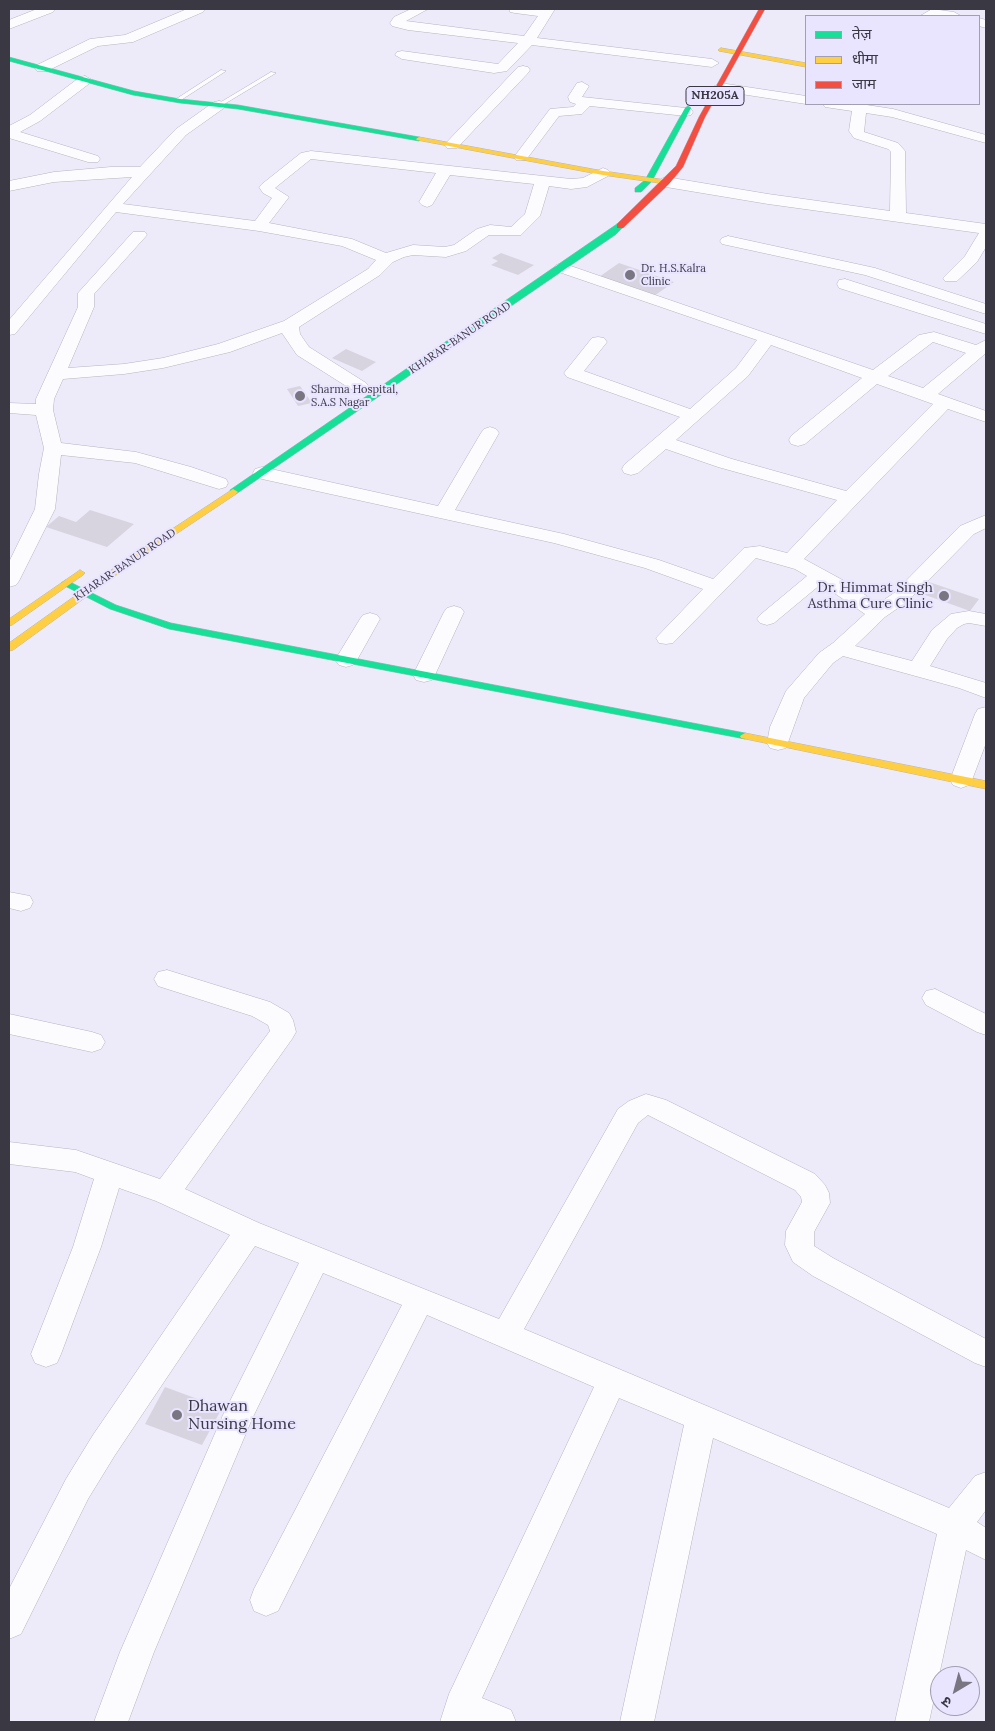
<!DOCTYPE html>
<html>
<head>
<meta charset="utf-8">
<style>
	body { margin:0 }
	#map { position:relative; width:995px; height:1731px; overflow:hidden; background:#edeaf9; font-family:Lora,"Noto Sans Devanagari",serif }
	canvas { display:block }
	.frame { position:absolute; inset:0; border:10px solid #3a3842; pointer-events:none }
	.legend { position:absolute; left:805px; top:15px; width:175px; height:90px; box-sizing:border-box; background:#e9e4ff; border:1px solid #a39fb3; margin:0; padding:6px 9px; list-style:none; font-size:15px; color:#3a3842 }
	.legend li { display:flex; align-items:center; gap:10px; height:25px }
	.legend b { width:25px; border:1px solid #a39fb3 }
	.north { position:absolute; left:930px; top:1666px; width:50px; height:50px; box-sizing:border-box; background:#e9e4ff; border:1px solid #a39fb3; border-radius:50%; rotate:217deg; font-size:14px; font-weight:700; line-height:20px; text-align:center; color:#3a3842 }
	.north::after { content:''; display:block; margin:auto; width:18px; height:22px; background:#797682; clip-path:polygon(50% 0,100% 100%,50% 72%,0 100%) }
</style>
</head>
<body>
<div id="map">
<canvas width="995" height="1731"></canvas>
<div class="frame"></div>
<ul class="legend">
<li><b style="height:6px;background:#16e098"></b>तेज़</li>
<li><b style="height:6px;background:#ffcf43"></b>धीमा</li>
<li><b style="height:6px;background:#f24e42"></b>जाम</li>
</ul>
<div class="north">उ</div>
</div>
<script>
const c = document.querySelector('canvas').getContext('2d');
c.lineJoin = 'round';
function fillPath(path, color) { c.fillStyle = color; c.fill(path, 'evenodd'); }
const shape = rows => new Path2D(rows.map(r => 'M' + r).join(''));
function trace(path, color, width, dash) { c.strokeStyle = color; c.lineWidth = width; c.lineCap = dash ? 'butt' : 'round'; c.setLineDash(dash || []); c.stroke(path); }
function drawText(font, color, halo, rows, align = 'center') {
  c.font = font + ' Lora,serif'; c.lineWidth = 4; c.setLineDash([]); c.textBaseline = 'middle'; c.strokeStyle = halo; c.fillStyle = color; for (const [text, x, y, turn = 0] of rows) {
    c.save(); c.translate(x, y); c.rotate((+turn || 0) * Math.PI / 180); c.textAlign = isNaN(turn) ? turn : align; if (halo) c.strokeText(text, 0, 0); c.fillText(text, 0, 0); c.restore();
  }
}
fillPath(shape([
	[501,253,534,265,518,275,491,265,498,261,492,258],
	[619,263,674,282,654,296,599,277],
	[346,349,376,362,362,371,332,358],
	[300,386,312,403,298,406,287,389],
	[90,510,134,524,107,547,46,527,59,516,76,522],
	[926,581,979,599,970,611,917,592],
	[165,1387,222,1408,202,1445,145,1424]
]), '#d8d4df');
const lane = shape([
	[221,70,226,71,178,102,173,101,221,70],
	[271,72,276,73,221,106,216,105,271,72]
]);
const street = shape([
	[37,9,55,9,53,12,9,29,9,20,37,9],
	[187,9,205,9,203,12,133,42,98,46,47,71,37,71,35,68,37,65,90,39,125,35,187,9],
	[411,9,428,9,406,21,524,36,538,16,515,13,510,12,509,9,555,9,537,38,712,59,719,63,712,67,532,45,507,71,494,73,402,59,395,55,397,52,402,51,498,64,518,43,408,30,392,26,390,23,394,17,411,9],
	[932,9,954,12,961,16,920,16,932,9],
	[979,18,986,20,986,28,979,26,979,18],
	[523,66,528,67,530,70,528,73,457,148,447,148,445,145,447,142,518,67,523,66],
	[85,76,92,80,90,83,40,121,20,132,98,156,100,159,98,162,88,162,9,138,9,126,30,115,80,77,85,76],
	[582,82,589,86,582,97,686,108,691,109,693,112,691,115,686,116,590,106,582,114,559,116,526,160,516,160,514,157,550,109,573,107,576,104,570,102,568,97,577,83,582,82],
	[720,83,806,96,806,104,808,104,806,104,715,90,713,87,720,83],
	[219,101,224,102,226,105,224,108,186,135,123,204,255,221,272,198,263,193,259,187,262,184,301,153,311,151,571,179,583,178,603,168,608,170,611,173,608,176,587,187,571,189,549,186,540,216,521,235,489,235,466,251,446,257,413,255,404,257,393,262,380,275,299,327,300,334,309,347,366,383,369,387,366,391,360,392,354,391,297,355,282,333,230,352,163,368,124,374,63,379,54,399,53,410,61,443,136,452,191,467,226,479,228,483,226,487,219,489,135,463,61,455,55,509,19,581,16,585,9,587,9,562,35,509,39,474,44,448,36,415,9,413,9,403,36,404,36,399,78,307,78,293,133,232,145,232,147,235,94,294,94,307,68,368,124,364,163,358,218,344,284,321,368,269,376,260,342,246,259,231,116,212,15,334,9,335,9,320,132,177,54,182,9,191,9,181,54,172,111,167,140,167,176,129,214,102,219,101],
	[311,159,436,173,419,202,422,205,427,207,432,205,450,175,534,184,525,214,511,227,490,225,477,229,454,245,445,247,413,245,386,253,352,239,269,223,289,197,275,188,311,159],
	[823,104,860,104,893,109,986,135,986,143,892,117,866,113,864,132,898,143,905,151,906,213,986,224,986,247,977,262,957,281,945,281,943,278,965,256,979,233,768,204,666,187,661,185,658,182,661,179,666,177,768,194,890,211,891,152,888,149,854,138,849,131,852,111,825,107,823,104],
	[728,236,875,268,986,304,986,314,865,275,722,244,720,241,722,238,728,236],
	[562,263,873,370,919,335,934,332,976,345,986,340,986,353,938,394,986,411,986,422,948,409,804,559,848,583,878,604,894,593,960,526,986,515,986,528,974,534,908,601,885,617,855,646,912,661,932,630,951,614,969,611,986,614,986,626,969,623,964,624,957,628,947,639,930,666,986,683,986,698,959,688,843,656,833,663,804,698,786,748,778,750,770,748,767,743,770,727,786,691,819,653,833,643,865,614,821,584,774,623,767,625,760,623,757,619,760,615,807,576,795,569,756,558,673,643,666,644,659,643,656,638,703,589,645,568,554,543,262,479,255,477,253,473,255,469,262,467,438,506,481,433,484,429,490,427,496,429,499,433,455,510,564,534,659,560,713,579,744,548,760,546,787,553,837,500,718,467,666,449,638,473,631,475,624,473,622,469,624,465,680,417,567,377,564,373,592,338,598,337,604,338,607,342,584,371,690,409,736,368,757,340,556,271,554,268,556,265,562,263],
	[933,342,966,353,923,388,888,376,933,342],
	[771,345,862,378,791,436,789,440,791,444,798,446,805,444,877,384,933,404,846,491,732,459,676,440,748,376,771,345],
	[845,279,986,324,986,334,839,288,837,284,839,280,845,279],
	[454,606,461,608,464,612,435,675,432,680,424,682,416,680,413,675,444,612,447,608,454,606],
	[370,613,377,615,380,619,357,660,353,665,346,667,339,665,335,660,360,619,363,615,370,613],
	[986,707,986,743,972,780,969,785,961,788,953,785,950,780,975,714,978,709,986,707],
	[9,892,30,896,33,902,30,908,21,911,9,908,9,892],
	[167,970,270,1002,289,1013,293,1020,296,1032,292,1039,185,1189,259,1223,499,1319,618,1109,629,1101,646,1094,666,1100,815,1174,825,1185,829,1193,830,1203,814,1232,814,1246,833,1258,986,1339,986,1367,975,1363,813,1276,793,1262,785,1245,786,1231,802,1202,801,1197,795,1190,648,1115,638,1123,524,1329,949,1508,975,1476,986,1472,986,1510,977,1522,986,1528,986,1560,966,1550,929,1722,895,1722,937,1534,713,1438,654,1722,620,1722,684,1425,619,1398,482,1698,511,1710,516,1722,440,1722,449,1694,594,1387,427,1315,278,1611,266,1616,254,1611,250,1600,254,1589,402,1305,323,1273,252,1419,154,1652,128,1722,94,1722,120,1652,223,1415,299,1263,255,1246,115,1455,88,1499,21,1634,9,1639,9,1589,66,1479,93,1435,230,1235,156,1201,119,1188,101,1247,61,1354,57,1363,46,1367,35,1363,31,1354,73,1247,94,1179,75,1172,9,1164,9,1142,76,1150,160,1179,270,1031,268,1025,252,1016,158,986,154,979,158,972,167,970],
	[935,989,986,1014,986,1035,977,1032,926,1005,922,998,926,991,935,989],
	[9,1014,92,1032,101,1035,105,1042,101,1049,92,1052,9,1034,9,1014]
]);
const fast = shape([
	[9,57,134,91,180,99,238,105,419,137,422,139,419,141,238,109,180,103,133,95,9,61,9,57],
	[688,106,691,108,652,181,641,192,635,192,635,188,645,180,685,108,688,106],
	[617,224,624,226,615,235,236,494,230,494,230,490,617,224],
	[66,580,116,605,171,623,745,733,750,736,745,739,169,629,110,609,63,585,61,583,66,580]
]);
const slow = shape([
	[721,48,806,63,806,67,719,51,718,50,721,48],
	[419,137,603,171,666,180,670,182,666,184,603,175,417,140,416,139,419,137],
	[233,489,238,492,236,494,134,562,13,650,9,651,9,643,128,558,233,489],
	[80,570,85,573,83,575,12,625,9,626,9,619,80,570],
	[745,733,986,781,986,789,741,738,740,736,745,733]
]);
const jam = shape([
	[759,9,765,9,705,117,683,167,669,184,623,228,617,228,617,224,676,166,699,117,759,9]
]);
trace(lane, '#b6b4bf', 1);
trace(street, '#b6b4bf', 1);
trace(fast, '#b6b4bf', 1);
trace(slow, '#b6b4bf', 1);
trace(jam, '#b6b4bf', 1);
fillPath(lane, '#fcfcfe');
fillPath(street, '#fcfcfe');
fillPath(fast, '#16e098');
fillPath(slow, '#ffcf43');
fillPath(jam, '#f24e42');
for (const [x, y, r, color] of [
	[630,275,6,"#797682"],
	[300,396,6,"#797682"],
	[944,596,6,"#797682"],
	[177,1415,6,"#797682"]
]) { const dot = new Path2D(); dot.arc(x, y, r, 0, 2 * Math.PI); c.fillStyle = color; c.fill(dot); trace(dot, '#e9e4ff', 2); }
drawText('11px', '#3a3842', '#e9e4ff', [
	["Dr. H.S.Kalra",641,269],
	["Clinic",641,282],
	["Sharma Hospital,",311,390],
	["S.A.S Nagar",311,403]
], 'left');
drawText('11px', '#3a3842', '#e9e4ff', [
	["KHARAR-BANUR ROAD",460,338,-34],
	["KHARAR-BANUR ROAD",125,565,-34]
]);
for (const [x, y, w] of [
	[715,96,58]
]) { const box = new Path2D(); box.roundRect(x - w / 2, y - 9.5, w, 19, 4); c.fillStyle = '#e9e4ff'; c.fill(box); trace(box, '#3a3842', 1); }
drawText('bold 12px', '#3a3842', null, [
	["NH205A",715,96]
]);
drawText('14px', '#3a3842', '#e9e4ff', [
	["Dr. Himmat Singh",933,588],
	["Asthma Cure Clinic",933,604]
], 'right');
drawText('16px', '#3a3842', '#e9e4ff', [
	["Dhawan",188,1406],
	["Nursing Home",188,1424]
], 'left');
</script>
</body>
</html>
